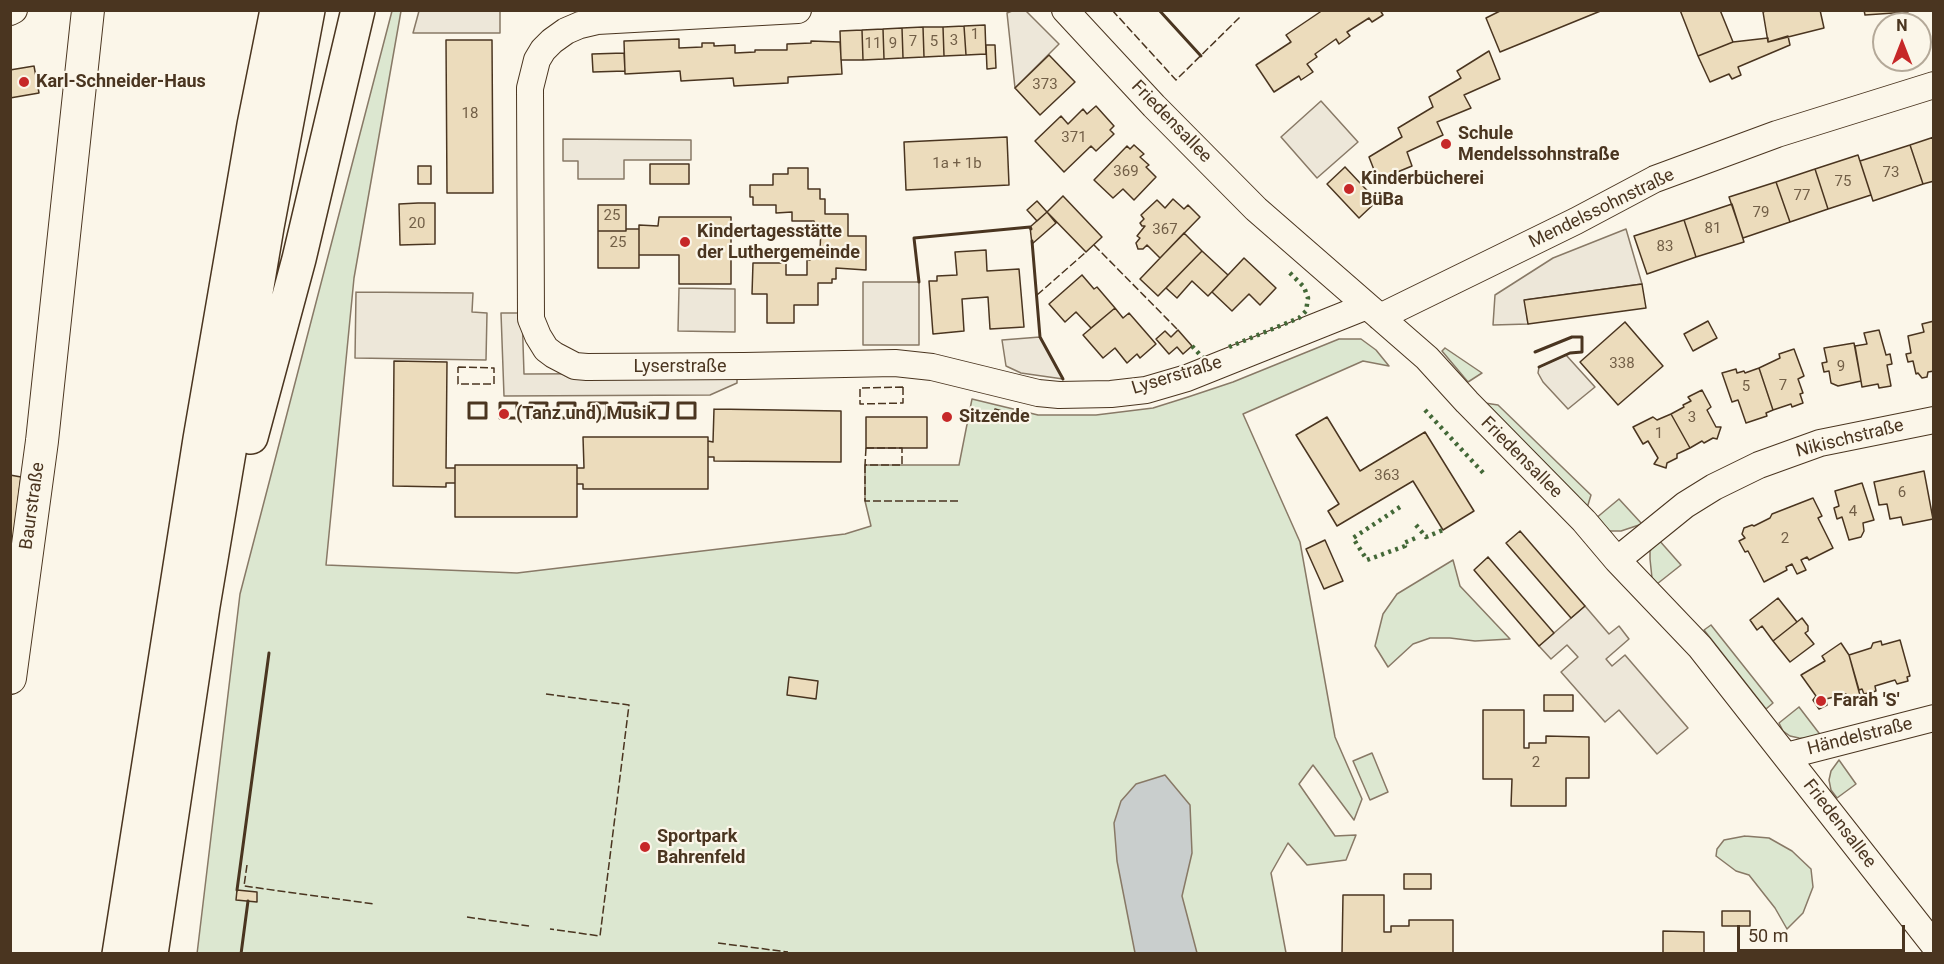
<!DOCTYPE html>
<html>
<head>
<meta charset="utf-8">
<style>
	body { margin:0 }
	#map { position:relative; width:1944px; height:964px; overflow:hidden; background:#fbf6e9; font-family:Roboto,sans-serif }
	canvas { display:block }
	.frame { position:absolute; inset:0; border:12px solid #4a3520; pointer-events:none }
	.north { position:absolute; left:1872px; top:12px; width:60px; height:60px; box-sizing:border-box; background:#fbf6e9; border:2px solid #b4a999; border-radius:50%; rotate:0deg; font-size:16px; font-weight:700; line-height:24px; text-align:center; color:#4a3520 }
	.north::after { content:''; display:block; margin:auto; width:21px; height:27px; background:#c62828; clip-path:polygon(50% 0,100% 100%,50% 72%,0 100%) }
	.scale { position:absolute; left:1737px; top:925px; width:168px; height:27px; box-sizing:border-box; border:3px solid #4a3520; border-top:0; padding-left:8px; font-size:18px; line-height:21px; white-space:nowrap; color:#4a3520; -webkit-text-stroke:4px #fbf6e9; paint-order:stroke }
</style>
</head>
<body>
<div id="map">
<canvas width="1944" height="964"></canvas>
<div class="frame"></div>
<div class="north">N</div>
<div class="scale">50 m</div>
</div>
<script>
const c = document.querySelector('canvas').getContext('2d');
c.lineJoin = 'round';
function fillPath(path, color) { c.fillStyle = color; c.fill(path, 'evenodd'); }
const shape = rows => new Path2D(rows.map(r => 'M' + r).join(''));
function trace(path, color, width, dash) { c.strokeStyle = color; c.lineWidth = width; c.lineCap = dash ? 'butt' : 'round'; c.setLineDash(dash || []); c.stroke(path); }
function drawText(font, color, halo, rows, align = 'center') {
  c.font = font + ' Roboto,sans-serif'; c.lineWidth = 4.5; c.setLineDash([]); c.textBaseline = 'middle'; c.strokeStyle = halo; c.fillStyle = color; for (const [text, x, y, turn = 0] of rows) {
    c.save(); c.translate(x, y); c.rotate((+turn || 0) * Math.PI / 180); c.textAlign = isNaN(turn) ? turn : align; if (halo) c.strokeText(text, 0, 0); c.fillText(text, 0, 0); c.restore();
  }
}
const green = shape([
	[392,11,401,11,354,278,326,565,517,573,845,534,871,526,865,501,865,465,959,465,972,399,1038,415,1096,415,1153,408,1188,397,1233,382,1339,339,1361,339,1376,350,1389,366,1363,361,1243,414,1300,542,1335,737,1362,799,1354,820,1313,765,1299,784,1335,836,1356,835,1346,860,1307,865,1288,843,1271,873,1286,953,197,954,240,594,392,11],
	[1445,348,1482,373,1468,382,1442,351,1445,348],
	[1485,403,1498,405,1591,495,1587,508,1485,403],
	[1619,499,1642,524,1621,531,1609,531,1601,525,1595,519,1619,499],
	[1658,539,1681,565,1657,584,1652,578,1650,559,1650,551,1658,539],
	[1453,560,1460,586,1510,639,1475,641,1450,638,1430,638,1413,644,1388,667,1375,646,1383,614,1397,594,1453,560],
	[1711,625,1773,703,1766,709,1704,630,1711,625],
	[1799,707,1822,737,1809,739,1799,738,1790,736,1783,731,1779,723,1799,707],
	[1372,753,1388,792,1370,800,1353,761,1372,753],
	[1839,760,1856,784,1837,798,1831,790,1829,780,1831,771,1839,760],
	[1745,836,1769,838,1792,851,1811,869,1813,887,1803,913,1787,929,1775,908,1749,875,1736,871,1716,856,1717,849,1724,840,1745,836]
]);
fillPath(green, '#dce7d0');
trace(green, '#887966', 1.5);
const parking = shape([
	[419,11,500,11,500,33,413,33,419,11],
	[1012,11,1026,11,1059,44,1015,88,1007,13,1012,11],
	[1321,101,1358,142,1317,178,1281,137,1321,101],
	[563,139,691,140,691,160,624,160,624,179,578,179,578,161,563,161,563,139],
	[1626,229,1642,284,1525,300,1528,324,1493,325,1495,295,1553,258,1626,229],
	[863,282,919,282,919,345,863,345,863,282],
	[679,288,735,289,735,332,678,331,679,288],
	[356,292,473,293,472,312,487,313,486,360,355,358,356,292],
	[501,313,522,313,524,374,737,373,737,383,710,395,504,396,501,313],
	[1040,337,1063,379,1021,373,1006,366,1002,340,1040,337],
	[1566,355,1595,387,1568,409,1543,382,1538,373,1539,367,1566,355],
	[1585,606,1609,634,1619,626,1629,639,1606,659,1612,666,1625,655,1688,728,1657,754,1619,710,1605,722,1561,672,1578,657,1567,645,1551,659,1539,646,1585,606]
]);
fillPath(parking, '#ede7d9');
trace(parking, '#887966', 1.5);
const water = shape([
	[1165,775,1190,805,1192,853,1182,896,1197,953,1135,953,1117,861,1114,823,1121,801,1136,784,1165,775]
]);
fillPath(water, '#c9cecd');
trace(water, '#887966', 1.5);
const building = shape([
	[1323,10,1380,10,1383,15,1372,22,1369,18,1347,32,1350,36,1339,44,1336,39,1315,54,1317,57,1307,64,1313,72,1301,80,1299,76,1274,92,1256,65,1291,42,1286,35,1323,10],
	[1502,10,1603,10,1500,52,1486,18,1502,10],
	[1680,10,1720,10,1733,42,1698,56,1680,10],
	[1768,10,1820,10,1824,28,1768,42,1763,12,1768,10],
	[1864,10,1908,10,1908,12,1865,15,1864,10],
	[985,25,986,54,966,55,964,26,985,25],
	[964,26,966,55,944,56,943,27,964,26],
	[923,27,943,27,944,56,924,57,923,27],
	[923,27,924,57,903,58,902,28,923,27],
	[902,28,903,58,884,59,883,29,902,28],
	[883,29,884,59,863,60,862,30,883,29],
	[862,30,863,60,841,60,840,31,862,30],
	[1788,36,1790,45,1738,67,1741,75,1732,79,1729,74,1710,82,1698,56,1733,42,1768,38,1768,42,1788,36],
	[679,39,679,48,702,47,702,43,714,43,714,46,735,45,735,53,755,52,755,50,787,50,787,44,811,43,811,41,840,42,842,74,788,77,788,83,734,86,733,78,681,81,680,71,625,74,624,41,679,39],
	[446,40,492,40,493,193,447,193,446,40],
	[986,45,995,45,996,68,987,69,986,45],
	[1489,51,1500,79,1464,95,1471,108,1437,122,1443,135,1407,152,1412,166,1378,180,1369,157,1402,137,1398,128,1433,107,1429,97,1461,78,1457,71,1489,51],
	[624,53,625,71,593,72,592,54,624,53],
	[1049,55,1075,82,1040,115,1015,88,1049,55],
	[34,66,39,93,10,98,10,70,34,66],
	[1096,106,1114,126,1110,130,1114,134,1096,151,1091,146,1064,172,1035,141,1061,116,1068,124,1083,109,1087,114,1096,106],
	[1007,137,1009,185,906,190,904,142,1007,137],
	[1934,137,1934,181,1923,184,1910,145,1934,137],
	[1134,145,1144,154,1140,157,1149,165,1146,167,1156,177,1134,200,1123,189,1113,198,1094,180,1127,146,1130,149,1134,145],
	[1910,145,1923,184,1873,201,1860,161,1910,145],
	[1858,155,1871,195,1828,209,1815,169,1858,155],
	[650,164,689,164,689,184,650,184,650,164],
	[418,166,431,166,431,184,418,184,418,166],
	[1345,167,1377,201,1359,218,1327,184,1345,167],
	[788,168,808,168,808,189,820,189,820,199,825,199,825,214,848,214,848,236,866,236,866,270,836,268,836,279,832,279,832,283,818,283,818,305,794,305,794,323,767,323,767,294,752,294,753,263,786,263,786,275,807,275,807,260,810,260,810,252,820,252,821,226,814,226,814,221,792,221,792,212,776,213,776,205,753,205,753,197,750,197,750,185,773,185,773,174,788,174,788,168],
	[1815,169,1828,209,1790,222,1776,182,1815,169],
	[1776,182,1790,222,1743,238,1729,197,1776,182],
	[1063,196,1102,237,1086,252,1047,212,1063,196],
	[1173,199,1184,209,1188,205,1200,217,1160,258,1147,245,1143,249,1138,249,1136,243,1140,238,1137,236,1145,226,1142,226,1140,223,1144,219,1141,215,1157,200,1165,208,1173,199],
	[1037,201,1047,212,1037,221,1027,210,1037,201],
	[418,203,435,203,435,244,400,245,399,204,418,203],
	[1732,204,1744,242,1696,257,1684,220,1732,204],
	[598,205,626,205,626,231,598,231,598,205],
	[1047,212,1056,223,1032,244,1030,227,1047,212],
	[659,217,731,217,731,284,679,284,679,255,639,255,639,225,658,226,659,217],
	[1684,220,1696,257,1647,274,1634,236,1684,220],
	[626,229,639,229,639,268,598,268,598,231,626,231,626,229],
	[1184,233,1202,251,1158,296,1140,279,1184,233],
	[986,250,987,271,1019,269,1024,327,990,329,988,297,962,299,964,331,933,334,929,281,937,281,937,276,957,275,955,252,986,250],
	[1202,251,1228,275,1208,296,1192,281,1177,298,1166,288,1202,251],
	[1244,258,1276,288,1260,305,1249,294,1232,311,1212,292,1244,258],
	[1082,275,1094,289,1097,287,1115,308,1091,328,1076,312,1065,322,1049,304,1082,275],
	[1642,284,1646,308,1528,324,1524,300,1642,284],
	[1115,308,1123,318,1129,313,1156,344,1140,358,1137,354,1127,363,1115,348,1103,358,1083,335,1115,308],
	[1708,321,1717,338,1693,351,1684,334,1708,321],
	[1934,321,1934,371,1928,372,1927,377,1922,378,1918,373,1916,374,1913,361,1908,362,1906,354,1911,353,1908,336,1924,332,1922,324,1934,321],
	[1625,322,1663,366,1618,405,1580,362,1625,322],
	[1178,330,1192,346,1183,354,1177,347,1169,354,1156,339,1165,331,1171,337,1178,330],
	[1879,330,1886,355,1890,354,1892,364,1887,365,1891,386,1879,388,1878,384,1862,387,1855,346,1867,344,1864,333,1879,330],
	[1854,343,1861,381,1838,386,1831,383,1829,371,1824,372,1822,363,1827,362,1824,348,1854,343],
	[1794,349,1804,376,1798,379,1803,393,1800,394,1803,403,1792,407,1791,404,1773,410,1759,368,1780,358,1779,354,1794,349],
	[394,361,447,362,446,468,455,468,455,483,446,483,446,487,393,486,394,361],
	[1759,368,1773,410,1766,413,1767,416,1746,423,1738,400,1732,402,1722,373,1736,369,1737,373,1744,371,1745,373,1759,368],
	[1702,390,1711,407,1707,410,1716,427,1721,427,1717,439,1713,438,1704,443,1702,441,1690,448,1671,414,1684,407,1683,405,1691,401,1688,397,1702,390],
	[714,409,841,411,841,462,714,461,714,457,708,457,708,441,713,442,714,409],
	[995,409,1006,412,1004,420,993,417,995,409],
	[1671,414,1690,448,1677,454,1677,458,1667,463,1666,468,1654,464,1658,458,1648,441,1643,444,1633,427,1653,417,1657,420,1671,414],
	[866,417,927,417,927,448,866,448,866,417],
	[1327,417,1360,471,1425,432,1474,511,1443,530,1413,481,1337,526,1328,511,1339,504,1296,435,1327,417],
	[583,437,708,437,708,489,583,489,583,484,577,484,577,468,584,468,583,437],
	[455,465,577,465,577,517,455,517,455,465],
	[1924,471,1933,519,1903,525,1901,517,1890,519,1887,504,1879,505,1874,482,1924,471],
	[10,475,21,477,10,564,10,475],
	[1862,483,1874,520,1863,523,1864,531,1861,537,1849,540,1842,517,1837,519,1834,508,1839,506,1835,491,1862,483],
	[1813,498,1822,516,1818,518,1833,548,1809,560,1807,557,1801,560,1806,570,1797,574,1792,564,1786,567,1787,570,1764,582,1748,551,1745,552,1739,541,1745,538,1742,534,1744,528,1752,525,1754,526,1770,518,1772,514,1813,498],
	[1520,531,1585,606,1571,618,1506,543,1520,531],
	[1325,540,1343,581,1324,589,1306,549,1325,540],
	[1488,557,1554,633,1539,646,1474,570,1488,557],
	[1778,598,1797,622,1773,641,1762,626,1757,630,1750,620,1778,598],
	[1802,618,1808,626,1808,631,1805,633,1814,644,1790,662,1773,641,1802,618],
	[1900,640,1910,676,1907,677,1908,681,1897,684,1895,680,1875,686,1876,691,1864,694,1862,689,1859,690,1849,655,1871,648,1873,643,1881,641,1882,645,1900,640],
	[1841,643,1849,655,1861,699,1848,702,1846,694,1826,699,1827,705,1819,709,1813,700,1816,696,1801,675,1825,661,1822,656,1841,643],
	[789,677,818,681,816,699,787,695,789,677],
	[1544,695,1573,695,1573,711,1544,711,1544,695],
	[1483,710,1524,710,1524,748,1529,748,1529,743,1546,743,1546,736,1589,737,1589,778,1566,778,1566,806,1511,806,1512,779,1483,779,1483,710],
	[1404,874,1431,874,1431,889,1404,889,1404,874],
	[237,890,257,892,257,902,236,900,237,890],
	[1343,895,1384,895,1384,932,1391,932,1391,926,1409,926,1409,920,1453,920,1453,954,1342,954,1343,895],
	[1722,911,1750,911,1750,926,1722,926,1722,911],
	[1663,931,1704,932,1704,954,1663,954,1663,931]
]);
fillPath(building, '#ecdcbc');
trace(building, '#4a3520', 1.5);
const minor = shape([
	[798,10,597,21,580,25,566,31,552,41,543,50,537,60,530,88,531,319,538,336,546,349,554,355,575,366,587,367,744,366,895,363,932,367,1038,393,1059,395,1111,394,1146,390,1187,378,1367,306],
	[1065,10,1154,106,1256,209,1427,358,1467,402,1584,521,1617,560,1700,647,1934,945],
	[10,12,14,10],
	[1380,317,1576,221,1655,179,1777,134,1934,85],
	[1617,560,1685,505,1714,487,1759,465,1820,443,1934,420],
	[1786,756,1934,718]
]);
const major = shape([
	[10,678,42,441,88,10]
]);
const highway = shape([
	[251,437,299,259,358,10],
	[119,954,200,439,254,125,277,10],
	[151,954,203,606,267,227,308,10]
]);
trace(minor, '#4a3520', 28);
trace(major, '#4a3520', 34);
trace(highway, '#4a3520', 36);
trace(minor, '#fbf6e9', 26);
trace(major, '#fbf6e9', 32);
trace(highway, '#fbf6e9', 33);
trace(shape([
	[1192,346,1203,358,1208,357],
	[1229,347,1299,318,1306,311,1308,298,1304,287,1289,272],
	[1425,410,1486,476],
	[1400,507,1353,538,1367,560,1405,546,1404,543,1418,537],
	[1416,525,1426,537,1443,530]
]), '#436837', 4.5, [3, 4.5]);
trace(shape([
	[1112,10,1176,80,1241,16],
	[1898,13,1901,24],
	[1094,245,1178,330],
	[1037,295,1086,252],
	[458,367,494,368,494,384,458,384,458,367],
	[903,387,903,403,860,404,860,388,903,387],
	[866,448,902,448,902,465,865,465,866,448],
	[865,465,865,501,959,501],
	[546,694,629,705,600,936,550,929],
	[247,865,244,886,374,904],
	[467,917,529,926],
	[718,943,788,952]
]), '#4a3520', 1.5, [8, 3]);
trace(shape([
	[1159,10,1201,56],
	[1032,241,1040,337,1063,379],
	[919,282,914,238,1030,227,1031,229],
	[1535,352,1572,337,1582,337,1582,352,1570,353,1539,367],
	[469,403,486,403,486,418,469,418,469,403],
	[500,403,517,403,517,418,500,418,500,403],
	[530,403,547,403,546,418,529,418,530,403],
	[558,403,575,403,575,418,558,418,558,403],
	[589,403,607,403,606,418,589,418,589,403],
	[619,403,636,403,636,418,619,418,619,403],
	[650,403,668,403,667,418,650,418,650,403],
	[678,403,695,403,695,418,678,418,678,403],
	[237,890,269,653],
	[241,954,248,901]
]), '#4a3520', 3);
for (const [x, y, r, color] of [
	[24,82,6,"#c62828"],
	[1446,144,6,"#c62828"],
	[1349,189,6,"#c62828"],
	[685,242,6,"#c62828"],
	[504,414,6,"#c62828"],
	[947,417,6,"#c62828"],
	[1821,701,6,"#c62828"],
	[645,847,6,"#c62828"]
]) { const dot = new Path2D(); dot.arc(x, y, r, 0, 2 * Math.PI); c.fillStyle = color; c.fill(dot); trace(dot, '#fbf6e9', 2); }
drawText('15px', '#725f47', null, [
	["1",975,35],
	["3",954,41],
	["7",913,42],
	["5",934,42],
	["11",873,44],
	["9",893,44],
	["373",1045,85],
	["18",470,114],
	["371",1074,138],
	["1a + 1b",957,164],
	["369",1126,172],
	["73",1891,173],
	["75",1843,182],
	["77",1802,196],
	["79",1761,213],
	["25",612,216],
	["20",417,224],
	["81",1713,229],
	["367",1165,230],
	["25",618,243],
	["83",1665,247],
	["338",1622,364],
	["9",1841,367],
	["7",1783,386],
	["5",1746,387],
	["3",1692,418],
	["1",1659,434],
	["363",1387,476],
	["6",1902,493],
	["4",1853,512],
	["2",1785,539],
	["2",1536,763]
]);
drawText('bold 18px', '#4a3520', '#fbf6e9', [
	["Karl-Schneider-Haus",36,82],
	["Schule",1458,134],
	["Mendelssohnstraße",1458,155],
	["Kinderbücherei",1361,179],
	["BüBa",1361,200],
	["Kindertagesstätte",697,232],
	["der Luthergemeinde",697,253],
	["(Tanz und) Musik",516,414],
	["Sitzende",959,417],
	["Farah 'S'",1833,701],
	["Sportpark",657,837],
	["Bahrenfeld",657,858]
], 'left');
drawText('18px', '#4a3520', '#fbf6e9', [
	["Friedensallee",1171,122,46],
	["Mendelssohnstraße",1602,209,-26],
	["Lyserstraße",680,367],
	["Lyserstraße",1177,376,-17],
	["Nikischstraße",1850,439,-14],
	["Friedensallee",1521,458,45],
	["Baurstraße",33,506,-82],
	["Händelstraße",1860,737,-14],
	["Friedensallee",1839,824,52]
]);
</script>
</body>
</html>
